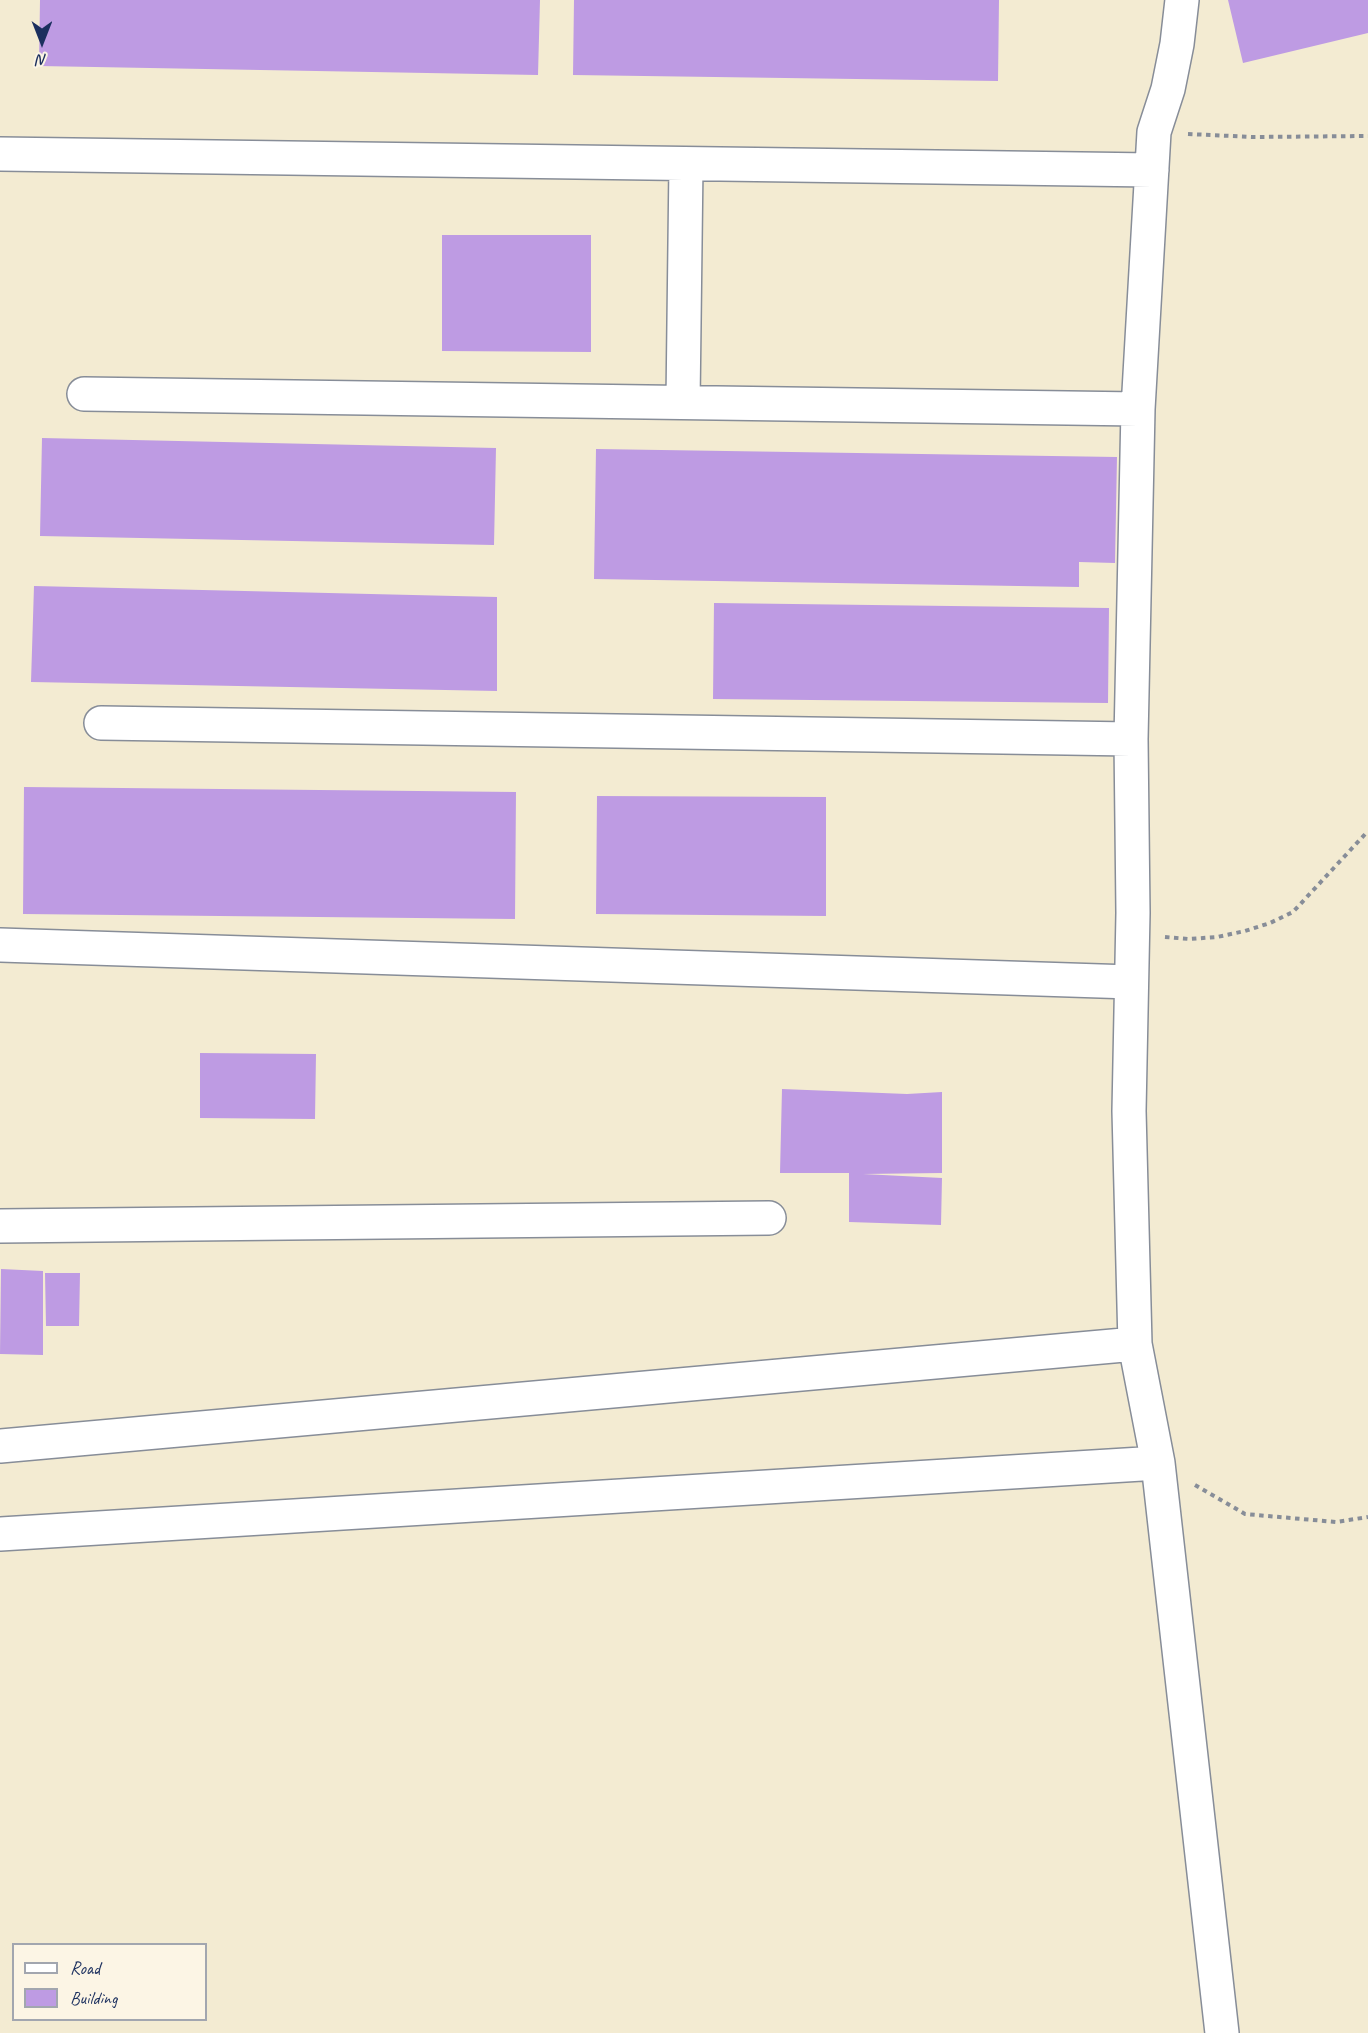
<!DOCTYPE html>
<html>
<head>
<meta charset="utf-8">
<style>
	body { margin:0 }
	#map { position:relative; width:1368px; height:2033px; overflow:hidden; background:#f3ebd2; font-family:Caveat,sans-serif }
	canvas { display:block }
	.legend { position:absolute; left:12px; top:1943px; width:195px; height:78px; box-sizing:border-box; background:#fcf5e5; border:2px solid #a2a6af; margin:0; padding:8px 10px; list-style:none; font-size:18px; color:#1b2f5e }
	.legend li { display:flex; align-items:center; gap:12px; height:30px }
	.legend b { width:30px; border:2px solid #a2a6af }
	.north { position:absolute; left:12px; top:12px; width:60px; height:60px; -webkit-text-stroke:4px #fcf5e5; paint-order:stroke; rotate:180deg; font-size:16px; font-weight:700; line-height:24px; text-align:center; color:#1b2f5e }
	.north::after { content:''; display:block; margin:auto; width:21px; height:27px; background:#1b2f5e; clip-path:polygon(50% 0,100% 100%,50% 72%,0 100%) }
</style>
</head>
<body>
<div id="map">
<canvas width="1368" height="2033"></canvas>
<ul class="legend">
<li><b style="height:8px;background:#fff"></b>Road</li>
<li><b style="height:16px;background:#be9be3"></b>Building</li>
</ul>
<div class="north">N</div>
</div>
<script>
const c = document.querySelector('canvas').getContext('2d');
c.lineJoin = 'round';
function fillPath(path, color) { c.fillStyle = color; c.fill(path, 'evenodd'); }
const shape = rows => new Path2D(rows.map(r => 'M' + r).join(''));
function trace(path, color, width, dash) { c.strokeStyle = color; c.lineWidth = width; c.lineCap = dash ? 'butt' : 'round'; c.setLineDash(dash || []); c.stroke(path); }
fillPath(shape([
	[40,0,540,0,538,75,39,66],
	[574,0,999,0,998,81,573,75],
	[1228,0,1368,0,1368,33,1243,63],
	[442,235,591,235,591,352,442,351],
	[42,438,496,448,494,545,40,536],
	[596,449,1117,457,1115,563,1079,562,1079,587,594,579],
	[34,586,497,597,497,691,31,682],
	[714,603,1109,608,1108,703,713,699],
	[24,787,516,792,515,919,23,914],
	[597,796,826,797,826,916,596,914],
	[200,1053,316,1054,315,1119,200,1118],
	[782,1089,907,1094,942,1092,942,1173,863,1174,942,1178,941,1225,849,1222,849,1173,780,1173],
	[1,1269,43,1271,43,1355,0,1354],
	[45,1273,80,1273,79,1326,46,1326]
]), '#be9be3');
const minor = shape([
	[1182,0,1177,44,1168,89,1154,132,1138,409,1131,739,1133,913,1129,1111,1135,1344,1158,1463,1222,2033],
	[0,154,1152,170],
	[84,394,1138,409],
	[683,402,686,164],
	[101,723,1131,739],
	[0,945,1131,982],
	[0,1226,769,1218],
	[0,1446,1135,1344],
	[0,1534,1158,1463]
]);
trace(minor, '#878d98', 36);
trace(shape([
	[1188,134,1253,137,1368,136],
	[1165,937,1189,939,1217,937,1245,931,1270,923,1293,912,1368,831],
	[1195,1485,1245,1514,1336,1522,1368,1517]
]), '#878d98', 4, [4.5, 4.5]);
trace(minor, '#fff', 33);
</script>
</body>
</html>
